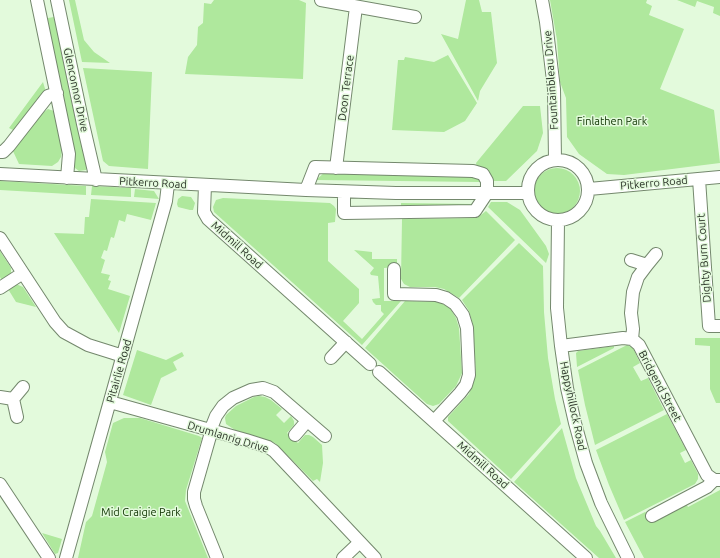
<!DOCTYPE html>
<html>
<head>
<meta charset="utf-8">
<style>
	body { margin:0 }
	canvas { display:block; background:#e3fadc }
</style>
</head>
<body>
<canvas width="720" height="558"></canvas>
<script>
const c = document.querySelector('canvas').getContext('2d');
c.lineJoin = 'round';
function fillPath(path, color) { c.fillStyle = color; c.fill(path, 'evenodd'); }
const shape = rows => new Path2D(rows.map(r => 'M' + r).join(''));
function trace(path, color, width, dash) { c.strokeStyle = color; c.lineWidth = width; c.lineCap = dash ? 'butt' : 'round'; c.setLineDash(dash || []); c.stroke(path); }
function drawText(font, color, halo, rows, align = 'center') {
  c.font = font + ' Ubuntu,sans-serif'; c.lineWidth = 3; c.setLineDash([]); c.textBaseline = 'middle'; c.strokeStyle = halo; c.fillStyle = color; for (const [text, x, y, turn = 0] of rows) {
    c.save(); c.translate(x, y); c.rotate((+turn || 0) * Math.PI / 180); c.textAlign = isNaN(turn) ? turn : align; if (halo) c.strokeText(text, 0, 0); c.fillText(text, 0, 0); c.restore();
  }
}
fillPath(shape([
	[69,0,75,0,84,40,94,52,110,63,82,62],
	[214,0,299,0,306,3,303,79,185,74,188,57,197,45,198,27,203,23,204,3,211,4],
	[466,0,479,0,482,12,491,12,497,63,480,91,478,101,441,34,458,39],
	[550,0,647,0,646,3,652,6,649,15,684,29,660,89,714,110,720,163,624,175,607,174,579,154,567,137,566,98,560,82,557,40],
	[677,0,720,0,720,16,713,13,714,7,697,1,695,7],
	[54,17,58,20,88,166,86,170,79,171,75,168,45,23,48,18],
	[448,55,477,103,465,121,444,132,392,130,398,60,404,60,405,57,434,62],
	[83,68,152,72,148,169,109,166,103,161],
	[43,82,46,92,15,131,9,128],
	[523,106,540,106,543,133,537,151,506,181,492,181,488,169,477,168,476,163],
	[48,109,54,111,62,150,61,157,58,162,52,166,19,164,12,149,41,112,43,113],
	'534 191a23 23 0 1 1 46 0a23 23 0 1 1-46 0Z',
	[325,172,476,176,481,182,316,180],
	[0,181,86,186,86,195,0,190],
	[92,186,131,188,131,197,91,195],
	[135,189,154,191,159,199,134,197],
	[182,196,191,197,195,203,193,210,190,210,178,207,177,204,178,199],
	[223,198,330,203,334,206,336,209,335,222,328,223,328,261,359,289,359,303,343,321,362,339,384,314,381,311,381,305,376,305,373,302,372,299,380,298,378,276,371,275,370,273,374,268,354,250,372,252,372,259,397,259,397,267,384,268,384,301,401,301,362,345,214,212,213,207,216,200],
	[91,199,156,203,151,220,127,214,125,222,119,220,114,238,111,237,107,251,104,250,101,258,105,260,101,273,110,275,108,280,111,281,108,289,130,296,119,333,54,233,84,234,85,217,89,217],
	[491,202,507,202,520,210,546,246,549,254,546,263,488,207],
	[401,203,474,204,466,207,401,208],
	[486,211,515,240,459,298,444,289,435,287,410,287,404,284,401,279,402,219,477,218],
	[519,243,543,266,544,312,548,358,555,399,561,424,511,479,448,421,448,417,469,394,476,375,473,325,469,311,462,300],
	[0,251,11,268,11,275,2,281,0,277],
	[16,284,23,287,36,307,16,302,8,289],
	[405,301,439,302,450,308,456,318,459,328,462,373,456,386,439,404,433,406,427,404,365,348],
	[695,338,720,338,720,403,716,403,710,389,710,346,695,345],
	[627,345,633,348,640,363,633,367,641,381,648,378,664,410,595,445,585,405,578,370],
	[614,346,614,348,577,367,576,353,578,351],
	[137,350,166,360,182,352,184,356,173,362,177,370,161,378,151,405,123,395],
	[259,396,265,397,271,400,282,409,276,415,284,423,291,416,294,421,294,425,287,433,298,443,305,435,309,435,313,437,322,445,323,463,320,482,317,479,313,481,275,443,235,430,226,424,225,418,226,415,236,406,254,397],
	[667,414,686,450,680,453,685,463,691,460,698,474,698,479,695,484,624,520,609,485,596,450],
	[124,418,140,418,199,436,202,438,186,490,185,501,208,558,78,558,86,522,92,516,107,462,105,452,113,423],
	[562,428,576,478,596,526,600,531,616,558,599,558,514,482],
	[720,490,720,558,644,558,625,522,645,512,649,514,686,504,688,507],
	[42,533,62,539,58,553,55,554]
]), '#afe89d');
const minor = shape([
	[37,0,69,154,67,178],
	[57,0,83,124,96,180],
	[321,0,415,17],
	[542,0,546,22,554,89,555,160],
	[0,152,3,152,9,146,48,96,57,93],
	'528 190a30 30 0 1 1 60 0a30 30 0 1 1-60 0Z',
	[336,168,356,7],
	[0,174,306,190,396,193,528,193],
	[699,179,709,326,720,326],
	[205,185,204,212,208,219,370,364],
	[589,189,720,177],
	[306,190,315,167,473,171,483,174,487,181,487,193,475,211,344,213,344,192],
	[558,221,557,308,561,346,567,388,575,423,586,463,601,503,628,558],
	[0,238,55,322,64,332,88,345,123,356],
	[656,254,647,265,638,277,633,292,631,313,633,329,632,339,639,345,707,475,714,480],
	[631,260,647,265],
	[394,269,394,294,436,295,446,298,455,304,463,315,467,328,469,375,466,385,460,393,434,421],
	[0,288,23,273],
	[561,346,623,338,632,339],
	[331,358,346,342],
	[379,372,586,558],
	[0,397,13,399,17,417],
	[13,399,23,387],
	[110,402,246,440,268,447,274,451,375,558],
	[295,435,307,421],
	[0,484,49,558],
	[652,516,707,487,714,480,720,480],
	[66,558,166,201,168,184],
	[217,558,196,506,194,499,194,492,210,436,212,426,216,416,223,406,233,398,251,390,263,388,274,392,325,436],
	[343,558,360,542]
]);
trace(minor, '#74886d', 14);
trace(minor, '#fff', 12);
drawText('11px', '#2a3227', '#e3fadc', [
	["Fountainbleau Drive",551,80,-94],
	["Doon Terrace",346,88,-83],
	["Glenconnor Drive",76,90,78],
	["Pitkerro Road",153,183,3],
	["Pitkerro Road",654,183,-5],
	["Midmill Road",237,245,42],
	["Dighty Burn Court",704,258,-94],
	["Pitairlie Road",119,371,-74],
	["Bridgend Street",660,386,62],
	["Happyhillock Road",573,406,78],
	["Drumlanrig Drive",228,437,17],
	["Midmill Road",483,465,42]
]);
drawText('11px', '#0e3300', '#e3fadc', [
	["Finlathen Park",612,121],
	["Mid Craigie Park",141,512]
]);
</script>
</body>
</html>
